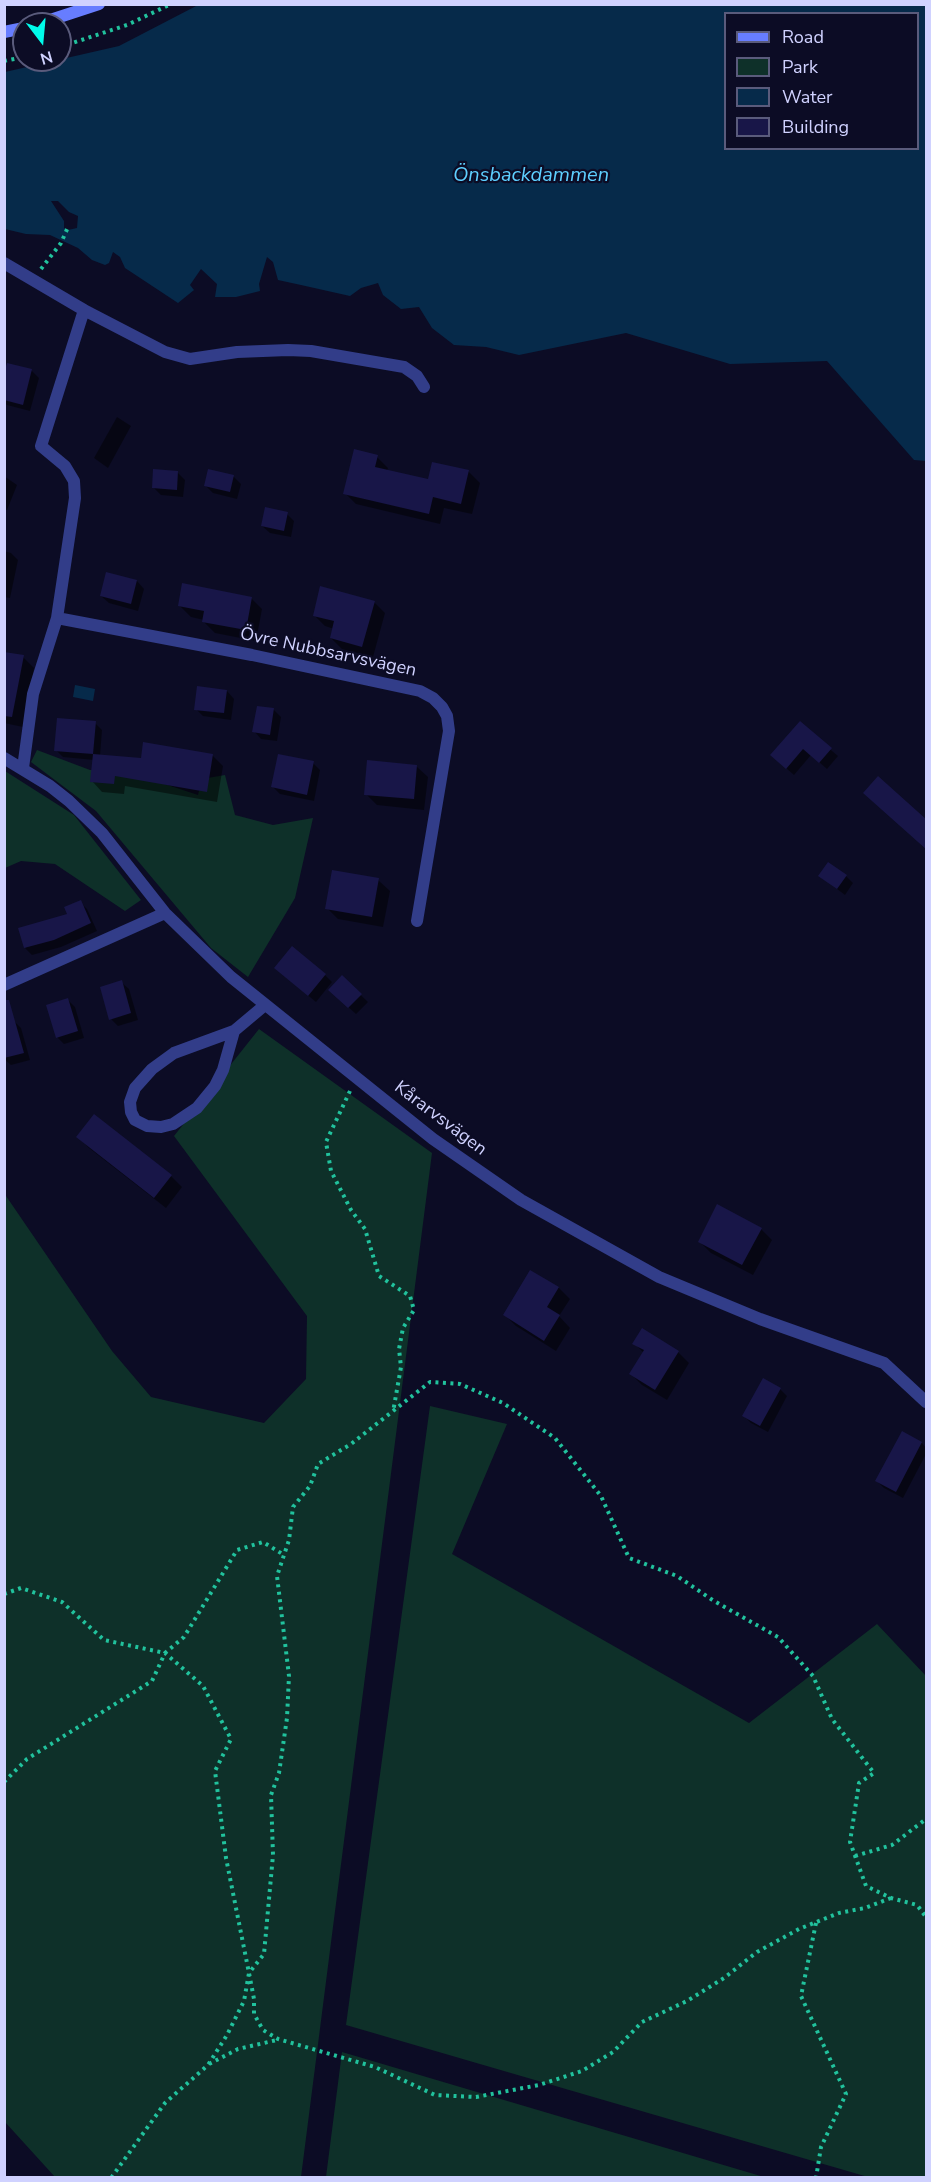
<!DOCTYPE html>
<html>
<head>
<meta charset="utf-8">
<style>
	body { margin:0 }
	#map { position:relative; width:931px; height:2182px; overflow:hidden; background:#0c0c25; font-family:"Nunito Sans",sans-serif }
	canvas { display:block }
	.frame { position:absolute; inset:0; border:6px solid #d0d2ff; pointer-events:none }
	.legend { position:absolute; left:724px; top:12px; width:195px; height:138px; box-sizing:border-box; background:#0c0c25; border:2px solid #5a5b7c; margin:0; padding:8px 10px; list-style:none; font-size:18px; color:#d0d2ff }
	.legend li { display:flex; align-items:center; gap:12px; height:30px }
	.legend b { width:30px; border:2px solid #5a5b7c }
	.north { position:absolute; left:12px; top:12px; width:60px; height:60px; box-sizing:border-box; background:#0c0c25; border:2px solid #5a5b7c; border-radius:50%; rotate:164deg; font-size:16px; font-weight:700; line-height:24px; text-align:center; color:#d0d2ff }
	.north::after { content:''; display:block; margin:auto; width:21px; height:27px; background:#00fbea; clip-path:polygon(50% 0,100% 100%,50% 72%,0 100%) }
</style>
</head>
<body>
<div id="map">
<canvas width="931" height="2182"></canvas>
<div class="frame"></div>
<ul class="legend">
<li><b style="height:8px;background:#677dff"></b>Road</li>
<li><b style="height:16px;background:#0e3029"></b>Park</li>
<li><b style="height:16px;background:#062a4a"></b>Water</li>
<li><b style="height:16px;background:#181648"></b>Building</li>
</ul>
<div class="north">N</div>
</div>
<script>
const c = document.querySelector('canvas').getContext('2d');
c.lineJoin = 'round';
function fillPath(path, color) { c.fillStyle = color; c.fill(path, 'evenodd'); }
const shape = rows => new Path2D(rows.map(r => 'M' + r).join(''));
function trace(path, color, width, dash) { c.strokeStyle = color; c.lineWidth = width; c.lineCap = dash ? 'butt' : 'round'; c.setLineDash(dash || []); c.stroke(path); }
function drawText(font, color, halo, rows, align = 'center') {
  c.font = font + ' "Nunito Sans",sans-serif'; c.lineWidth = 4.5; c.setLineDash([]); c.textBaseline = 'middle'; c.strokeStyle = halo; c.fillStyle = color; for (const [text, x, y, turn = 0] of rows) {
    c.save(); c.translate(x, y); c.rotate((+turn || 0) * Math.PI / 180); c.textAlign = isNaN(turn) ? turn : align; if (halo) c.strokeText(text, 0, 0); c.fillText(text, 0, 0); c.restore();
  }
}
fillPath(shape([
	[37,750,90,770,116,768,198,795,202,779,225,775,235,815,273,825,313,818,295,898,248,977,211,948,96,811,31,762],
	[5,771,74,815,141,900,125,911,55,864,21,861,5,868],
	[259,1029,432,1153,301,2177,55,2177,5,2122,4,1193,112,1351,151,1397,264,1423,306,1379,307,1316,174,1136],
	[430,1406,507,1424,452,1554,749,1723,877,1624,926,1676,926,2177,868,2177,346,2025],
	[342,2052,764,2177,326,2177]
]), '#0e3029');
fillPath(shape([
	[200,4,926,5,926,461,914,460,827,361,730,364,626,333,519,355,486,347,454,345,432,328,419,307,401,309,383,295,378,283,361,288,350,296,301,285,278,280,273,262,267,257,259,284,260,291,236,297,215,297,217,284,201,269,190,285,194,290,178,303,125,268,120,257,113,252,109,263,105,265,92,260,78,248,50,235,26,234,5,229,5,72,119,46],
	[726,14,918,14,918,148,726,148],
	[51,201,58,201,69,212,78,216,77,228,68,230,64,228,64,221],
	[75,685,95,689,93,701,73,697]
]), '#062a4a');
fillPath(shape([
	[32,371,39,378,30,411,7,405,4,403,4,379],
	[117,417,131,426,108,468,94,458],
	[377,457,388,468,387,471,429,481,468,471,480,483,472,514,444,508,440,524,356,504,345,493],
	[209,471,234,477,241,484,237,499,213,493,206,486],
	[177,472,185,480,183,497,161,495,154,488],
	[4,476,17,485,7,510,4,509],
	[287,514,294,521,291,537,270,533,262,526],
	[4,551,11,553,18,560,10,598,4,597],
	[137,581,144,589,138,611,109,603,101,596],
	[251,598,262,609,256,641,215,633,204,622,204,620,191,617,180,606],
	[374,602,385,613,373,657,342,649,331,638,334,629,325,626,314,615],
	[4,653,23,657,34,668,23,727,4,723],
	[227,691,234,699,231,720,203,716,196,709],
	[258,707,274,710,281,717,277,741,261,739,254,731],
	[95,723,102,730,100,756,142,760,213,756,223,766,217,802,125,786,124,794,102,792,92,781,94,760,63,757,56,750],
	[800,724,838,756,827,769,811,755,794,775,779,762],
	[313,763,320,770,314,801,280,794,273,787],
	[416,766,428,777,424,810,377,805,366,794],
	[820,876,846,876,853,883,845,895],
	[378,880,390,891,383,927,338,919,327,908],
	[80,902,87,909,97,931,61,947,32,955,25,948,69,915],
	[283,975,325,975,332,982,316,1002],
	[342,977,368,1002,356,1014,337,997],
	[121,982,129,989,138,1020,118,1026,111,1019],
	[68,1000,75,1007,84,1038,64,1044,57,1037],
	[14,1021,21,1028,30,1060,11,1065,4,1059,4,1024],
	[94,1116,171,1176,182,1187,166,1208,89,1148,78,1137],
	[761,1229,772,1240,753,1275,711,1253,700,1242],
	[531,1272,559,1288,570,1299,559,1316,570,1328,556,1351,516,1326,505,1315],
	[634,1343,678,1352,689,1363,667,1400,642,1385,631,1374,644,1353],
	[780,1389,787,1396,768,1432,751,1423,744,1416],
	[902,1433,922,1443,926,1448,926,1454,903,1498,884,1488,877,1481]
]), '#0007');
fillPath(shape([
	[7,363,32,369,23,405,4,400,4,373],
	[354,449,378,455,375,467,428,479,432,462,469,470,461,504,433,497,429,514,343,494],
	[153,469,178,471,177,490,152,488],
	[208,469,234,475,230,492,204,486],
	[265,507,288,512,284,531,261,526],
	[106,572,137,580,131,604,100,596],
	[182,583,252,597,246,630,202,622,204,611,178,606],
	[320,586,375,601,362,647,330,638,334,621,313,616],
	[4,652,24,655,12,717,4,716],
	[197,686,227,690,224,713,194,710],
	[257,706,274,708,270,735,252,732],
	[57,718,96,721,93,754,54,751],
	[800,721,832,748,819,763,803,749,786,769,770,755],
	[143,742,213,754,207,792,115,776,114,784,90,782,93,754,141,758],
	[278,754,314,761,307,795,271,787],
	[367,760,417,765,414,799,364,795],
	[878,776,927,820,927,850,863,793],
	[828,862,847,875,837,889,818,876],
	[332,870,379,878,372,917,325,909],
	[81,900,91,923,54,940,24,948,18,928,67,914,64,907],
	[292,946,326,974,308,996,274,968],
	[342,975,362,994,348,1008,328,990],
	[122,980,131,1013,109,1020,100,987],
	[68,998,78,1031,56,1038,46,1005],
	[4,1000,9,1000,24,1053,4,1058],
	[94,1114,172,1175,154,1198,76,1137],
	[717,1204,762,1228,742,1265,698,1242],
	[530,1270,559,1287,547,1307,560,1315,544,1341,503,1315],
	[642,1328,679,1351,655,1390,629,1374,644,1350,632,1344],
	[763,1378,781,1388,760,1426,742,1416],
	[902,1431,922,1442,896,1492,875,1481]
]), '#181648');
trace(shape([
	[60,47,127,25,171,4],
	[4,61,24,57],
	[41,269,61,243,68,227],
	[350,1091,326,1142,331,1171,351,1210,365,1229,379,1276,410,1296,414,1310,403,1328,399,1349,401,1367,393,1412],
	[4,1594,21,1588,62,1602,104,1640,165,1653,184,1637,237,1550,263,1542,284,1555],
	[4,1782,27,1759,152,1681,165,1653,203,1686,231,1739,215,1771,226,1858,249,1973,244,2001,227,2035,208,2065,165,2103,111,2178],
	[855,1856,892,1845,926,1819],
	[891,1898,865,1908,839,1913,799,1929,757,1952,724,1978,687,2001,642,2022,613,2052,582,2071,539,2085,476,2097,435,2095,375,2067,278,2039,263,2030,254,2014,254,1999,249,1973,264,1954,273,1855,271,1795,279,1773,287,1718,289,1676,277,1576,289,1540,293,1507,310,1486,318,1464,351,1444,430,1382,460,1384,503,1403,555,1438,601,1496,629,1558,677,1576,714,1601,778,1637,813,1676,832,1719,874,1773,859,1783,850,1842,866,1886,891,1898,917,1905,926,1917],
	[816,1923,801,1996,846,2094,821,2147,816,2178],
	[209,2064,238,2049,277,2040]
]), '#21c29d', 4, [3, 4.5]);
trace(shape([
	[4,263,84,310,165,352,190,359,237,352,288,350,311,351,404,367,417,376,424,387],
	[57,618,252,655,420,691,433,698,442,707,447,716,449,731,417,921],
	[4,758,50,786,69,801,102,833,165,913,231,977,433,1139,521,1200,659,1277,760,1319,884,1363,926,1402],
	[23,768,33,694,57,618,75,498,74,481,65,466,41,446,84,310],
	[4,985,165,913],
	[234,1031,223,1070,215,1086,197,1108,173,1124,161,1127,147,1126,135,1120,131,1112,130,1102,135,1088,152,1069,174,1053,234,1031,265,1005]
]), '#323d89', 12);
trace(shape([
	[38,24,99,4],
	[4,32,24,28]
]), '#677dff', 12);
drawText('18px', '#d0d2ff', '#0c0c25', [
	["Övre Nubbsarvsvägen",328,653,12],
	["Kårarvsvägen",440,1119,37]
]);
drawText('italic 20px', '#5ecfff', '#0c0c25', [
	["Önsbackdammen",531,176]
]);
</script>
</body>
</html>
